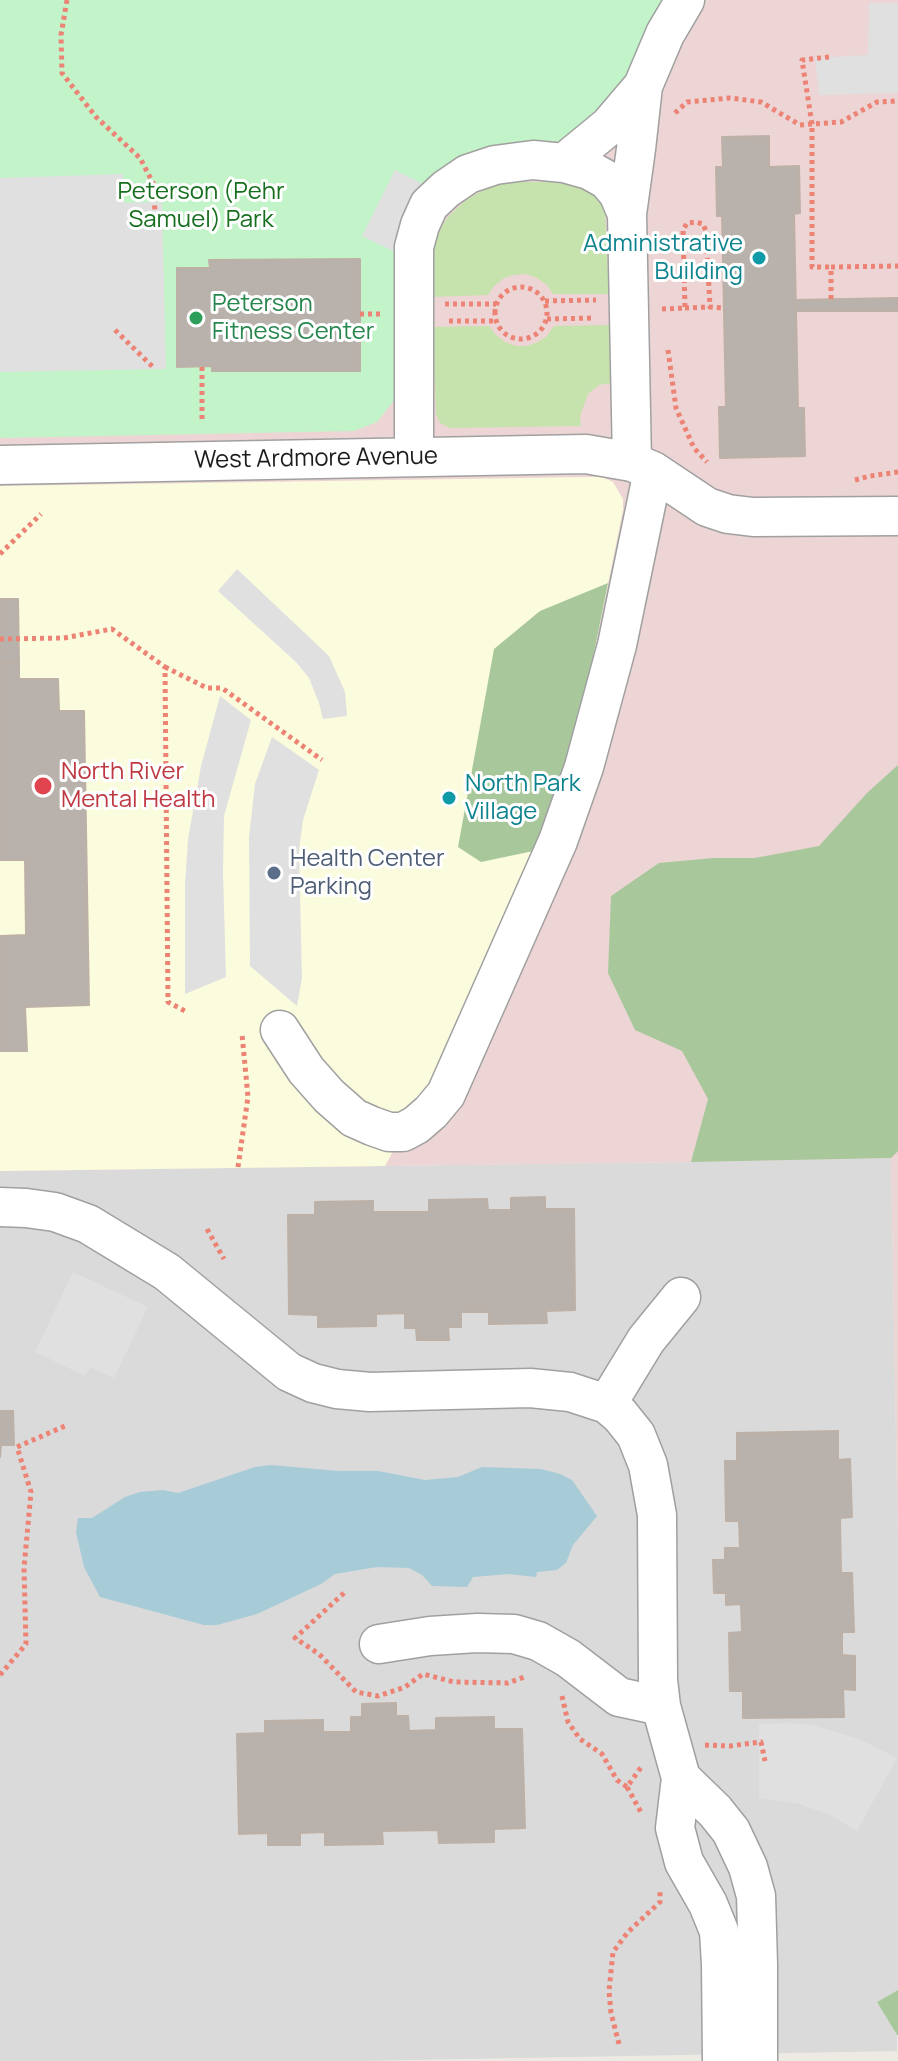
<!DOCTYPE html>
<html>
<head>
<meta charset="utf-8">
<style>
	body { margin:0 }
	canvas { display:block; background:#edeae3 }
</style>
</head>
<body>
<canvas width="898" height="2061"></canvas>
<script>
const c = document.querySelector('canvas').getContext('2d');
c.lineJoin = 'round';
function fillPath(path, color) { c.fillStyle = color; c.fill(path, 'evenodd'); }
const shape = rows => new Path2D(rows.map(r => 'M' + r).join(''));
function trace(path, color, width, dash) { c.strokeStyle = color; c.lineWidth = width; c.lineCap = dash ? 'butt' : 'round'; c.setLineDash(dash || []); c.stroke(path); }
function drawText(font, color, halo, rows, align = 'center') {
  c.font = font + ' Manrope,sans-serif'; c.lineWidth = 6; c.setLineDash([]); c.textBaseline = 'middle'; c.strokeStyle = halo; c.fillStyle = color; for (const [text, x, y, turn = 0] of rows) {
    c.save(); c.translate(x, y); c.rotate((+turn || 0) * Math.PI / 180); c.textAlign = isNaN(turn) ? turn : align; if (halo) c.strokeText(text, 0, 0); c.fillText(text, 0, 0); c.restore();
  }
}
fillPath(shape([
	[891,1158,898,1548,898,1990,877,2002,897,2035,897,2051,356,2061,0,2061,0,1171,691,1162]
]), '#dadada');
fillPath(shape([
	[670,0,898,0,898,1548,891,1158,691,1162,0,1171,0,438,99,435,429,187,621,96,634,57]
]), '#ecd5d4');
fillPath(shape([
	[586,477,602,477,613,482,623,499,623,510,586,692,538,850,455,1038,385,1166,0,1171,0,486]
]), '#fbfcdd');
fillPath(shape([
	[508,182,570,182,586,188,600,200,605,213,609,294,553,294,547,285,537,278,526,274,514,275,504,278,494,286,488,295,432,297,432,256,436,236,447,218,466,200,489,187],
	[609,325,611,383,599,385,588,394,580,416,581,426,450,428,440,423,436,414,433,327,489,326,496,335,505,342,516,346,527,346,538,342,547,336,554,326]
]), '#c7e3ad');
fillPath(shape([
	[608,583,586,692,538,850,481,862,458,847,494,649,540,611],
	[898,765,898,1151,891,1158,691,1162,708,1099,682,1051,635,1030,608,973,611,896,659,863,713,858,755,858,819,846,867,793],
	[898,1990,898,2035,897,2035,877,2002]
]), '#a8c89c');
fillPath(shape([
	[0,0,670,0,634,57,621,96,595,126,560,141,516,144,439,174,393,402,377,422,354,431,0,438]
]), '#c3f3c8');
fillPath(shape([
	[869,3,898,3,898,93,819,95,815,58,868,55],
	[395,170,429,187,397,253,362,236],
	[123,174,124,203,162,202,166,369,0,372,0,178],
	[237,569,329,656,345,692,347,716,323,719,319,703,309,678,296,662,218,591],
	[220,696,251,720,224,816,223,872,226,977,185,994,185,885,188,839,201,766],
	[272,737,319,770,303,820,299,850,302,978,297,1006,250,966,249,837,255,784],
	[73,1272,148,1307,114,1378,90,1367,85,1376,35,1352],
	[786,1723,811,1725,837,1732,861,1740,897,1758,857,1831,830,1815,800,1804,759,1798,759,1724]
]), '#e0e0e0');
fillPath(shape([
	[271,1465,339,1471,378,1471,425,1480,458,1477,482,1467,541,1469,560,1474,572,1480,597,1516,573,1545,566,1563,557,1570,537,1572,536,1577,508,1574,473,1577,467,1587,432,1586,422,1575,409,1568,377,1567,335,1574,321,1584,257,1614,217,1625,204,1625,100,1597,84,1567,76,1532,78,1518,92,1518,125,1497,140,1492,163,1490,178,1493,255,1467]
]), '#a7cbd7');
const building = shape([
	[769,136,769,167,799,166,800,213,794,214,798,408,804,408,805,456,720,458,719,407,726,407,722,216,717,216,716,167,723,167,722,137,769,136],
	[360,259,360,371,212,371,212,366,177,367,177,268,210,268,209,260,360,259],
	[898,298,898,311,796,311,796,300,898,298],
	[0,599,18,599,19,662,0,662,0,599],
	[0,662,19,662,19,679,58,679,59,711,84,711,89,1005,25,1007,27,1051,0,1051,0,936,26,935,25,860,0,860,0,662],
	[545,1197,545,1209,574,1209,575,1310,546,1311,547,1323,489,1324,489,1312,461,1312,461,1327,448,1327,449,1340,417,1340,416,1328,405,1328,405,1313,376,1314,376,1326,318,1327,318,1315,289,1314,288,1215,315,1215,315,1202,373,1201,373,1212,429,1212,429,1200,487,1199,488,1210,511,1210,511,1198,545,1197],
	[0,1411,13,1411,14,1445,1,1445,0,1457,0,1411],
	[838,1431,838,1460,850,1459,852,1517,840,1518,841,1573,852,1573,854,1632,842,1632,842,1655,855,1656,855,1690,843,1689,844,1717,743,1718,743,1691,730,1691,729,1633,742,1632,741,1604,726,1605,726,1593,714,1593,713,1560,725,1560,725,1548,740,1548,739,1521,726,1521,725,1461,737,1461,737,1433,838,1431],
	[396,1703,396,1716,408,1716,409,1731,436,1730,436,1718,494,1717,494,1729,522,1729,525,1828,494,1829,494,1842,439,1843,438,1830,382,1831,383,1844,325,1845,325,1832,300,1833,300,1845,268,1845,268,1833,239,1834,237,1734,265,1733,265,1721,323,1720,323,1732,351,1732,351,1717,362,1717,362,1704,396,1703]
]);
fillPath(building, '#b9b2ac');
trace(building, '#bdb1a7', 2);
const minor = shape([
	[564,163,609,126,643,86],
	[627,214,636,149,643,86,665,34,685,0],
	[414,457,414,247,420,225,429,205,446,189,468,174,495,165,533,160,564,163,589,170,607,180,618,193,627,214,632,462],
	[0,465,586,454,632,462,653,471,707,507,728,514,753,517,898,516],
	[280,1030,306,1070,329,1096,354,1118,372,1126,389,1132,403,1132,416,1125,431,1112,446,1094,558,841,584,767,617,645,653,471],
	[0,1207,26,1208,55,1212,88,1224,167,1272,289,1372,313,1383,337,1389,370,1392,530,1388,570,1392,607,1404,620,1415,636,1435,648,1465,657,1515,658,1680,661,1706,681,1778,675,1828,684,1862,708,1904,719,1931,721,1964],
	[607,1404,646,1340,681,1297],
	[379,1644,430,1636,477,1633,514,1634,538,1641,568,1658,619,1697,661,1706],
	[681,1778,715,1811,731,1831,748,1867,756,1896,758,1964],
	[722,2061,721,1964,758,1964,758,2061]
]);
trace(minor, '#a0a0a0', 41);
trace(shape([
	[67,0,61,35,62,73,96,117,140,158,154,185,155,217],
	[829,57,802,60,812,124,812,267,831,267],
	[675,113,687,102,730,98,761,102,800,125,812,124,841,122,877,102,898,101],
	'495 313a26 26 0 1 1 52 0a26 26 0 1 1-52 0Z',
	[831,299,831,267,898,266],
	[545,301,596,300],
	[445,304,496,304],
	[685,308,710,307],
	[662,309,685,308,683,230,687,223,696,222,703,224,706,231,710,307,724,308],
	[360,314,380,314],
	[547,319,594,318],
	[449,321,496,321],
	[115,330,155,369],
	[668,350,676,408,694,448,707,462],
	[202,367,202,423],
	[855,480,870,476,898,472],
	[0,554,41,514],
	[0,639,64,638,112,629,165,667,168,1002,185,1011],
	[165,667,207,688,222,688,322,760],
	[238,1167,248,1097,242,1034],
	[207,1229,224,1259],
	[344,1593,295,1638,319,1654,356,1692,378,1696,405,1687,423,1674,454,1682,508,1683,527,1676],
	[0,1675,26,1644,24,1568,31,1492,17,1447,65,1426],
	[562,1696,568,1722,580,1739,602,1754,617,1780,627,1787,642,1766],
	[705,1745,730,1746,761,1742,765,1761],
	[627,1787,642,1814],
	[619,2044,611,2013,609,1991,613,1952,628,1932,660,1902,660,1892]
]), '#ec8375', 5, [4, 4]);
trace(minor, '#fff', 38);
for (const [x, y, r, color] of [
	[759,258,8,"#0f9aa8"],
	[196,318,8,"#2e9e5b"],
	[43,786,10,"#e0444e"],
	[449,798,8,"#0f9aa8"],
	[274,873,8,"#5c6f8a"]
]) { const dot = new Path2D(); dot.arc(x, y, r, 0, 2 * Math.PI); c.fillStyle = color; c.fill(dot); trace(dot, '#fff', 3); }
drawText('24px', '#166f1e', '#fff', [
	["Peterson (Pehr",201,192],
	["Samuel) Park",201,220]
]);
drawText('24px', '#0d838f', '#fff', [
	["Administrative",743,244],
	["Building",743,272],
	["North Park",465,784,"left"],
	["Village",465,812,"left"]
], 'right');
drawText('24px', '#27864d', '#fff', [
	["Peterson",212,304],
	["Fitness Center",212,332]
], 'left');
drawText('24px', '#1c1c1c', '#fff', [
	["West Ardmore Avenue",316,459,-1]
]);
drawText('24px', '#be3a42', '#fff', [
	["North River",61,772],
	["Mental Health",61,800]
], 'left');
drawText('24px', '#4e5e75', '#fff', [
	["Health Center",290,859],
	["Parking",290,887]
], 'left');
</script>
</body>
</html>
